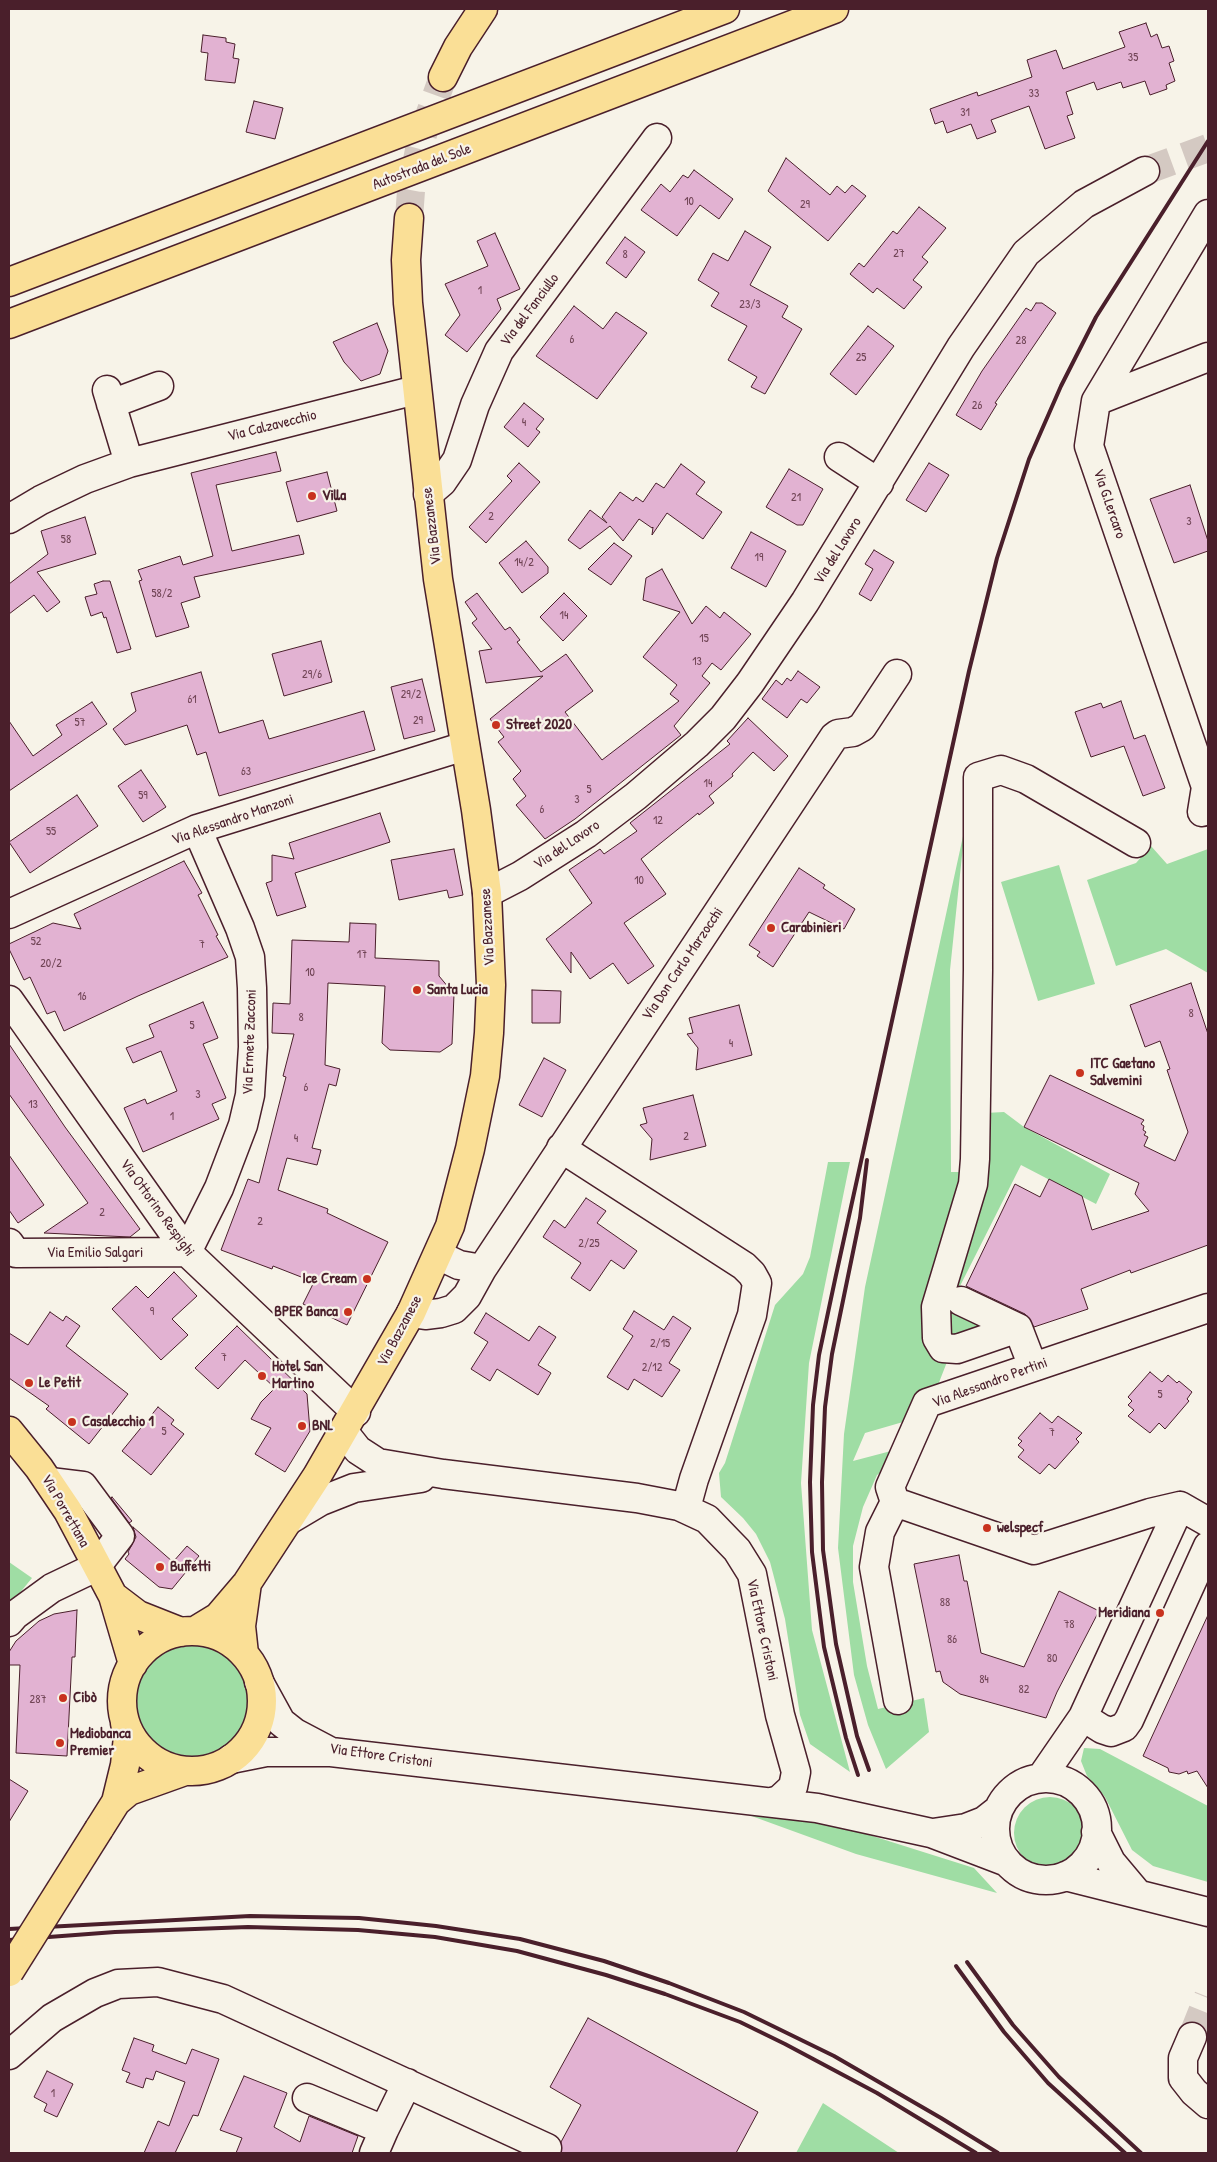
<!DOCTYPE html>
<html>
<head>
<meta charset="utf-8">
<style>
	body { margin:0 }
	#map { position:relative; width:1217px; height:2162px; overflow:hidden; background:#f7f3e8; font-family:"Patrick Hand",sans-serif }
	canvas { display:block }
	.frame { position:absolute; inset:0; border:10px solid #4a1f2b; pointer-events:none }
</style>
</head>
<body>
<div id="map">
<canvas width="1217" height="2162"></canvas>
<div class="frame"></div>
</div>
<script>
const c = document.querySelector('canvas').getContext('2d');
c.lineJoin = 'round';
function fillPath(path, color) { c.fillStyle = color; c.fill(path, 'evenodd'); }
const shape = rows => new Path2D(rows.map(r => 'M' + r).join(''));
function trace(path, color, width, dash) { c.strokeStyle = color; c.lineWidth = width; c.lineCap = dash ? 'butt' : 'round'; c.setLineDash(dash || []); c.stroke(path); }
function drawText(font, color, halo, rows, align = 'center') {
  c.font = font + ' "Patrick Hand",sans-serif'; c.lineWidth = 4.5; c.setLineDash([]); c.textBaseline = 'middle'; c.strokeStyle = halo; c.fillStyle = color; for (const [text, x, y, turn = 0] of rows) {
    c.save(); c.translate(x, y); c.rotate((+turn || 0) * Math.PI / 180); c.textAlign = isNaN(turn) ? turn : align; if (halo) c.strokeText(text, 0, 0); c.fillText(text, 0, 0); c.restore();
  }
}
fillPath(shape([
	[965,827,950,970,951,1172,983,1172,985,1113,1004,1112,1024,1127,1110,1174,1096,1204,1021,1165,960,1286,953,1310,991,1325,954,1344,938,1385,920,1398,903,1422,865,1433,853,1461,891,1451,884,1470,877,1475,863,1507,853,1546,853,1582,867,1666,878,1709,924,1698,929,1732,886,1769,868,1725,854,1675,838,1548,844,1434,865,1287],
	[1151,846,1167,864,1208,849,1208,973,1166,949,1116,966,1087,880,1136,863],
	[1059,865,1095,984,1038,1001,1001,882],
	[828,1162,850,1162,809,1363,801,1483,812,1630,850,1772,810,1744,800,1715,785,1619,770,1562,756,1534,743,1518,721,1497,719,1473,725,1463,775,1305,803,1274,810,1257],
	[9,1562,32,1578,9,1606],
	'129 1703a61 61 0 1 1 122 0a61 61 0 1 1-122 0Z',
	[1084,1748,1100,1749,1208,1806,1208,1882,1153,1866,1132,1850,1105,1797,1087,1776,1081,1761],
	'1014 1833a36 36 0 1 1 72 0a36 36 0 1 1-72 0Z',
	[746,1814,825,1821,974,1868,997,1893,856,1854],
	[823,2103,899,2153,796,2153]
]), '#9fdda4');
const building = shape([
	[1146,23,1151,37,1157,34,1162,48,1169,46,1174,61,1169,63,1175,81,1166,85,1167,89,1150,95,1145,81,1123,88,1121,82,1097,90,1094,82,1066,92,1073,114,1067,116,1075,138,1045,149,1029,106,991,120,996,132,977,139,971,124,947,133,943,121,935,124,930,109,977,92,978,96,1032,77,1027,60,1056,50,1063,69,1125,47,1119,32,1146,23],
	[203,35,226,38,226,42,235,44,233,58,239,59,235,83,205,80,208,53,201,52,203,35],
	[254,101,283,108,275,139,246,132,254,101],
	[786,158,830,195,837,186,845,193,852,185,866,196,828,241,768,191,786,158],
	[694,170,733,199,719,219,700,205,677,236,641,210,661,184,670,192,683,175,688,178,694,170],
	[919,207,946,228,922,257,928,262,913,280,922,287,904,309,877,288,873,293,850,274,859,263,864,267,893,231,897,234,919,207],
	[745,231,771,247,750,285,788,306,782,317,802,329,765,394,751,387,757,377,728,360,747,326,711,306,719,293,698,280,713,253,728,261,745,231],
	[495,233,520,289,497,299,501,309,467,352,445,335,460,315,445,284,488,266,477,241,495,233],
	[625,237,645,252,626,278,606,263,625,237],
	[1036,303,1042,303,1056,313,995,403,997,404,981,430,956,415,982,371,1026,308,1031,311,1036,303],
	[574,306,603,329,616,312,647,333,597,399,536,356,574,306],
	[377,323,388,351,380,374,361,381,344,362,333,342,377,323],
	[868,326,894,346,856,395,830,374,868,326],
	[524,403,544,419,536,429,540,432,528,447,504,427,524,403],
	[276,452,281,471,216,485,232,551,299,535,304,554,194,577,200,597,181,603,189,627,156,637,139,581,142,580,138,570,180,556,183,565,213,556,191,473,276,452],
	[519,463,540,482,486,543,469,527,512,481,507,476,519,463],
	[929,463,949,475,926,512,906,500,929,463],
	[681,464,705,482,696,494,722,512,703,539,667,513,652,535,653,527,652,528,639,519,623,541,610,526,580,549,568,540,590,510,607,523,602,517,620,492,633,501,636,497,643,502,656,483,664,488,681,464],
	[789,469,823,489,803,525,797,525,766,507,789,469],
	[327,472,337,511,297,522,286,482,327,472],
	[1190,485,1208,541,1208,551,1174,563,1150,499,1190,485],
	[85,517,96,554,37,572,60,602,47,612,34,595,9,614,9,584,48,554,41,531,85,517],
	[751,532,786,551,766,587,731,568,751,532],
	[526,541,548,567,548,573,522,593,499,563,526,541],
	[614,543,632,556,611,585,588,569,614,543],
	[874,550,894,562,871,601,859,594,873,569,865,564,874,550],
	[662,569,692,624,706,606,720,618,724,612,751,634,721,670,712,663,702,676,710,683,674,726,681,735,575,819,545,839,516,805,526,796,513,779,521,771,498,742,504,737,490,719,543,676,486,683,479,651,492,649,472,623,477,619,465,602,477,593,505,630,510,627,520,640,517,642,541,672,566,654,593,691,565,712,602,760,679,701,670,694,677,685,643,657,680,612,643,600,646,578,662,569],
	[103,581,110,581,131,649,117,653,106,617,104,618,102,612,91,616,85,597,97,594,94,584,103,581],
	[564,593,587,616,563,641,540,617,564,593],
	[321,641,332,682,284,696,272,654,321,641],
	[798,671,820,687,807,703,801,699,787,718,762,699,776,680,782,685,787,678,791,681,798,671],
	[201,672,219,733,263,720,269,739,364,711,375,750,219,796,206,752,197,755,187,725,125,745,113,729,136,711,131,693,201,672],
	[422,679,435,731,404,739,391,687,422,679],
	[1121,701,1134,739,1145,735,1165,788,1143,796,1124,746,1091,757,1075,712,1101,703,1103,708,1121,701],
	[92,702,107,724,9,791,9,721,33,756,62,735,56,725,92,702],
	[748,718,788,756,774,771,753,752,732,774,733,776,709,796,714,803,699,815,698,813,641,859,666,894,624,923,654,966,628,984,613,963,590,979,571,952,571,973,546,939,592,903,569,870,600,849,604,854,637,831,630,823,730,744,727,741,748,718],
	[141,770,166,807,143,822,118,786,141,770],
	[77,795,98,826,30,873,9,842,77,795],
	[380,813,390,842,295,873,306,907,277,916,266,883,272,881,272,855,294,859,289,843,380,813],
	[454,849,463,895,449,898,447,890,399,900,391,860,454,849],
	[184,861,202,893,198,895,218,935,216,936,228,957,138,996,64,1031,55,1011,47,1014,30,977,24,980,9,949,9,944,53,923,81,929,74,914,184,861],
	[799,868,825,885,823,888,855,909,844,929,809,912,773,967,757,956,760,952,749,945,799,868],
	[350,923,376,924,375,958,439,961,439,976,454,994,452,1044,440,1052,390,1050,382,1043,385,986,328,983,325,1065,340,1069,336,1086,329,1084,312,1148,321,1150,317,1165,287,1158,278,1190,328,1209,327,1213,388,1242,347,1325,303,1304,314,1282,273,1266,272,1269,221,1250,248,1179,259,1183,286,1077,283,1076,294,1034,272,1033,273,1003,290,1004,292,940,349,942,350,923],
	[1191,983,1208,1034,1208,1245,1131,1273,1130,1270,1081,1289,1088,1309,1034,1327,1025,1314,966,1286,1015,1184,1040,1197,1049,1179,1082,1196,1092,1230,1149,1211,1135,1194,1139,1183,1024,1127,1050,1075,1144,1120,1141,1124,1144,1126,1143,1130,1146,1132,1144,1135,1148,1137,1144,1146,1175,1161,1188,1132,1167,1070,1170,1069,1160,1041,1145,1047,1130,1005,1191,983],
	[532,990,561,991,560,1023,532,1023,532,990],
	[203,1002,218,1038,203,1044,226,1098,212,1104,219,1119,143,1152,124,1108,145,1099,147,1104,177,1091,161,1051,133,1063,126,1048,154,1037,149,1025,203,1002],
	[739,1005,752,1055,696,1070,698,1048,687,1034,693,1033,689,1018,739,1005],
	[9,1044,65,1127,140,1229,130,1237,44,1233,88,1203,9,1094,9,1044],
	[544,1058,566,1070,542,1117,519,1105,544,1058],
	[693,1095,706,1146,650,1160,652,1139,640,1125,647,1123,643,1108,693,1095],
	[9,1155,44,1205,18,1223,9,1210,9,1155],
	[586,1198,606,1211,597,1223,637,1251,624,1269,611,1260,590,1291,571,1278,581,1263,543,1237,554,1220,565,1228,586,1198],
	[174,1272,197,1296,172,1319,188,1335,161,1360,112,1309,136,1286,148,1298,174,1272],
	[634,1311,664,1330,673,1316,691,1328,669,1363,680,1370,662,1397,634,1379,628,1390,607,1377,633,1336,623,1329,634,1311],
	[50,1312,63,1321,66,1316,80,1326,66,1346,128,1394,89,1444,46,1409,49,1406,9,1378,9,1333,28,1345,50,1312],
	[486,1313,529,1341,539,1326,556,1337,538,1365,551,1373,538,1395,497,1369,490,1381,471,1369,488,1342,474,1333,486,1313],
	[237,1326,307,1394,310,1431,285,1472,255,1454,271,1428,251,1419,261,1402,275,1388,245,1360,218,1389,195,1368,237,1326],
	[1150,1372,1162,1382,1168,1375,1177,1383,1179,1381,1192,1392,1187,1399,1189,1401,1165,1429,1159,1423,1150,1433,1128,1416,1134,1410,1128,1405,1132,1401,1128,1397,1150,1372],
	[158,1407,174,1420,171,1424,184,1434,151,1475,122,1451,158,1407],
	[1040,1413,1052,1423,1058,1416,1082,1433,1076,1439,1079,1442,1055,1469,1049,1464,1040,1474,1018,1457,1024,1450,1018,1445,1022,1441,1018,1438,1040,1413],
	[112,1497,132,1521,129,1523,111,1498,112,1497],
	[133,1527,173,1562,187,1546,199,1556,172,1589,159,1587,125,1559,129,1554,128,1552,136,1537,133,1527],
	[959,1555,964,1581,967,1581,981,1653,1024,1667,1059,1591,1099,1611,1057,1692,1046,1718,960,1694,943,1682,940,1671,936,1672,914,1564,959,1555],
	[77,1610,75,1657,72,1657,67,1756,16,1753,20,1665,9,1665,9,1652,16,1641,39,1621,54,1614,77,1610],
	[1208,1615,1208,1788,1197,1771,1188,1774,1187,1771,1179,1774,1169,1772,1168,1768,1143,1756,1208,1615],
	[9,1779,28,1791,9,1822,9,1779],
	[588,2018,758,2112,736,2153,561,2153,561,2142,581,2105,550,2087,588,2018],
	[134,2038,154,2045,152,2051,186,2064,192,2049,219,2059,198,2116,193,2115,175,2153,144,2153,158,2121,169,2126,185,2082,156,2071,153,2080,146,2078,143,2088,126,2082,130,2073,122,2070,134,2038],
	[47,2071,73,2084,57,2117,44,2111,47,2104,34,2097,47,2071],
	[244,2076,287,2093,274,2127,300,2142,309,2116,358,2136,352,2153,236,2153,242,2138,220,2130,244,2076]
]);
fillPath(building, '#e2b2d2');
trace(building, '#4a1f2b', 1);
trace(shape([
	[1145,171,1208,148],
	[1192,2037,1208,1997]
]), '#d4c9c2', 28, [28, 14]);
trace(shape([
	[409,218,411,191,419,150,425,127,443,77]
]), '#d4c9c2', 28, [28, 14]);
const minor = shape([
	[107,390,129,463],
	[1096,401,1208,357],
	[111,404,159,386],
	[839,457,879,483],
	[428,494,442,482,457,460,475,405,499,351,657,138],
	[9,519,41,500,85,479,129,463,416,390],
	[1202,812,1206,787,1089,446,1096,401,1208,214],
	[487,893,520,876,586,834,636,796,697,744,723,718,750,683,805,602,961,347,1026,253,1084,204,1145,171],
	[9,914,197,829,465,746],
	[9,1000,187,1252,356,1412],
	[561,1148,744,1266,752,1274,757,1283,752,1315,694,1479,686,1508],
	[9,1243,16,1253,187,1252],
	[187,1252,219,1188,243,1125,250,1095,253,1047,252,988,250,957,240,928,197,829],
	[482,1269,834,737,838,734,853,732,862,727,897,674],
	[961,1301,1018,1328,1033,1367],
	[411,1313,425,1315,441,1313,454,1309,467,1296,482,1269,459,1265,438,1255],
	[1018,1328,957,1349,943,1348,937,1338,936,1307,973,1184,975,1159,978,970,978,777,1001,770,1026,779,1136,843],
	[343,1431,358,1450,378,1463,443,1474,637,1498,679,1506,707,1519,737,1550,752,1574,780,1715,796,1772,793,1787,779,1800,772,1802],
	[895,1502,880,1532,874,1567,898,1700],
	[1180,1506,1150,1513,1034,1550,895,1502,890,1487,927,1403,1208,1308],
	[289,1520,321,1501,354,1488,421,1478],
	[9,1622,15,1615,52,1588,96,1567,120,1536,83,1486,50,1482],
	[259,1682,281,1722,295,1733,331,1752,817,1808,931,1833,1007,1862],
	[1083,1717,1102,1729,1111,1732,1124,1727,1129,1720,1208,1546],
	[231,1759,266,1752,326,1752],
	[1041,1778,1083,1717,1180,1506,1208,1522],
	'995 1829a51 51 0 1 1 102 0a51 51 0 1 1-102 0Z',
	[1096,1832,1111,1862,1137,1893],
	[933,1833,966,1828,984,1821,998,1810],
	[1065,1876,1208,1912],
	[1192,2037,1183,2058,1183,2078,1194,2092,1208,2104],
	[9,2055,52,2018,95,1993,118,1984,158,1982,223,1999,547,2148],
	[307,2098,384,2130,374,2153],
	[384,2130,407,2083]
]);
const major = shape([
	[443,77,458,47,483,9],
	[9,1431,39,1468,68,1511,113,1596,133,1664],
	[113,1596,138,1615,181,1632],
	[195,1631,218,1617,247,1583,317,1476,411,1313,450,1226,470,1149,485,1076,489,1033,491,985,487,893,476,810,438,579,408,303,406,260,409,218],
	'122 1701a70 70 0 1 1 140 0a70 70 0 1 1-140 0Z',
	[244,1654,241,1626,247,1583],
	[116,1802,129,1791,185,1771],
	[99,1829,116,1802,125,1765,128,1737,125,1723]
]);
const highway = shape([
	[9,282,725,9],
	[9,324,834,9]
]);
trace(minor, '#4a1f2b', 31);
trace(major, '#4a1f2b', 31);
trace(highway, '#4a1f2b', 31);
trace(minor, '#f7f3e8', 28);
trace(major, '#fadf96', 28);
trace(highway, '#fadf96', 28);
trace(shape([
	[867,1160,860,1218,832,1354,825,1407,822,1482,823,1550,836,1644,857,1736,869,1770],
	[858,1775,846,1738,824,1647,812,1552,810,1482,813,1405,819,1355,836,1275,969,671,997,558,1029,459,1061,386,1096,317,1208,141],
	[9,1929,250,1916,359,1918,436,1926,520,1939,604,1961,669,1983,744,2012,834,2056,941,2118,998,2153],
	[9,1940,115,1932,248,1927,358,1930,435,1937,517,1951,606,1975,665,1994,740,2022,785,2044,877,2093,976,2153],
	[967,1962,1013,2025,1059,2077,1141,2153],
	[956,1966,1004,2032,1048,2083,1125,2153]
]), '#4a1f2b', 4);
const majorBridge = shape([
	[9,1972,99,1829]
]);
trace(majorBridge, '#4a1f2b', 31, []);
trace(majorBridge, '#fadf96', 28);
for (const [x, y, r, color] of [
	[312,496,5,"#c8321e"],
	[496,725,5,"#c8321e"],
	[771,928,5,"#c8321e"],
	[417,990,5,"#c8321e"],
	[1080,1073,5,"#c8321e"],
	[367,1279,5,"#c8321e"],
	[348,1312,5,"#c8321e"],
	[262,1376,5,"#c8321e"],
	[29,1383,5,"#c8321e"],
	[72,1422,5,"#c8321e"],
	[302,1426,5,"#c8321e"],
	[987,1528,5,"#c8321e"],
	[160,1567,5,"#c8321e"],
	[1160,1613,5,"#c8321e"],
	[63,1698,5,"#c8321e"],
	[60,1743,5,"#c8321e"]
]) { const dot = new Path2D(); dot.arc(x, y, r, 0, 2 * Math.PI); c.fillStyle = color; c.fill(dot); trace(dot, '#f7f3e8', 2); }
drawText('12px', '#704455', null, [
	["35",1133,58],
	["33",1034,94],
	["31",965,113],
	["10",689,202],
	["29",805,205],
	["27",899,254],
	["8",625,255],
	["1",480,291],
	["23/3",750,305],
	["6",572,340],
	["28",1021,341],
	["25",861,358],
	["26",977,406],
	["4",524,423],
	["21",796,498],
	["2",491,517],
	["3",1189,522],
	["58",66,540],
	["19",759,558],
	["14/2",524,563],
	["58/2",162,594],
	["14",564,616],
	["15",704,639],
	["13",697,662],
	["29/6",312,675],
	["29/2",411,695],
	["61",192,700],
	["29",418,721],
	["57",80,723],
	["63",246,772],
	["14",708,784],
	["5",589,790],
	["59",143,796],
	["3",577,800],
	["6",542,810],
	["12",658,821],
	["55",51,832],
	["10",639,881],
	["52",36,942],
	["7",202,945],
	["17",362,955],
	["20/2",51,964],
	["10",310,973],
	["16",82,997],
	["8",1191,1014],
	["8",301,1018],
	["5",192,1026],
	["4",731,1044],
	["6",306,1088],
	["3",198,1095],
	["13",33,1105],
	["1",172,1117],
	["2",686,1137],
	["4",296,1139],
	["2",102,1213],
	["2",260,1222],
	["2/25",589,1244],
	["9",152,1312],
	["2/15",660,1344],
	["7",224,1358],
	["2/12",652,1368],
	["5",1160,1395],
	["5",164,1432],
	["7",1052,1433],
	["88",945,1603],
	["78",1069,1625],
	["86",952,1640],
	["80",1052,1659],
	["84",984,1680],
	["82",1024,1690],
	["287",38,1700],
	["1",53,2094]
]);
drawText('15px', '#4a1f2b', '#f7f3e8', [
	["Autostrada del Sole",422,167,-21],
	["Via del Fanciullo",530,310,-53],
	["Via Calzavecchio",272,426,-14],
	["Via G.Lercaro",1109,504,71],
	["Via Bazzanese",432,526,-97],
	["Via del Lavoro",838,551,-58],
	["Via Alessandro Manzoni",233,820,-19],
	["Via del Lavoro",567,845,-34],
	["Via Bazzanese",488,927,-93],
	["Via Don Carlo Marzocchi",683,964,-56],
	["Via Ermete Zacconi",250,1042,-88],
	["Via Ottorino Respighi",157,1208,54],
	["Via Emilio Salgari",95,1253],
	["Via Bazzanese",400,1331,-62],
	["Via Alessandro Pertini",990,1383,-20],
	["Via Porrettana",65,1511,60],
	["Via Ettore Cristoni",762,1630,78],
	["Via Ettore Cristoni",381,1756,8]
]);
drawText('bold 15px', '#4a1f2b', '#f7f3e8', [
	["Villa",322,496],
	["Street 2020",506,725],
	["Carabinieri",781,928],
	["Santa Lucia",427,990],
	["ITC Gaetano",1090,1064],
	["Salvemini",1090,1081],
	["Ice Cream",357,1279,"right"],
	["BPER Banca",338,1312,"right"],
	["Hotel San",272,1367],
	["Martino",272,1384],
	["Le Petit",39,1383],
	["Casalecchio 1",82,1422],
	["BNL",312,1426],
	["welspecf",997,1528],
	["Buffetti",170,1567],
	["Meridiana",1150,1613,"right"],
	["Cibò",73,1698],
	["Mediobanca",70,1734],
	["Premier",70,1751]
], 'left');
</script>
</body>
</html>
